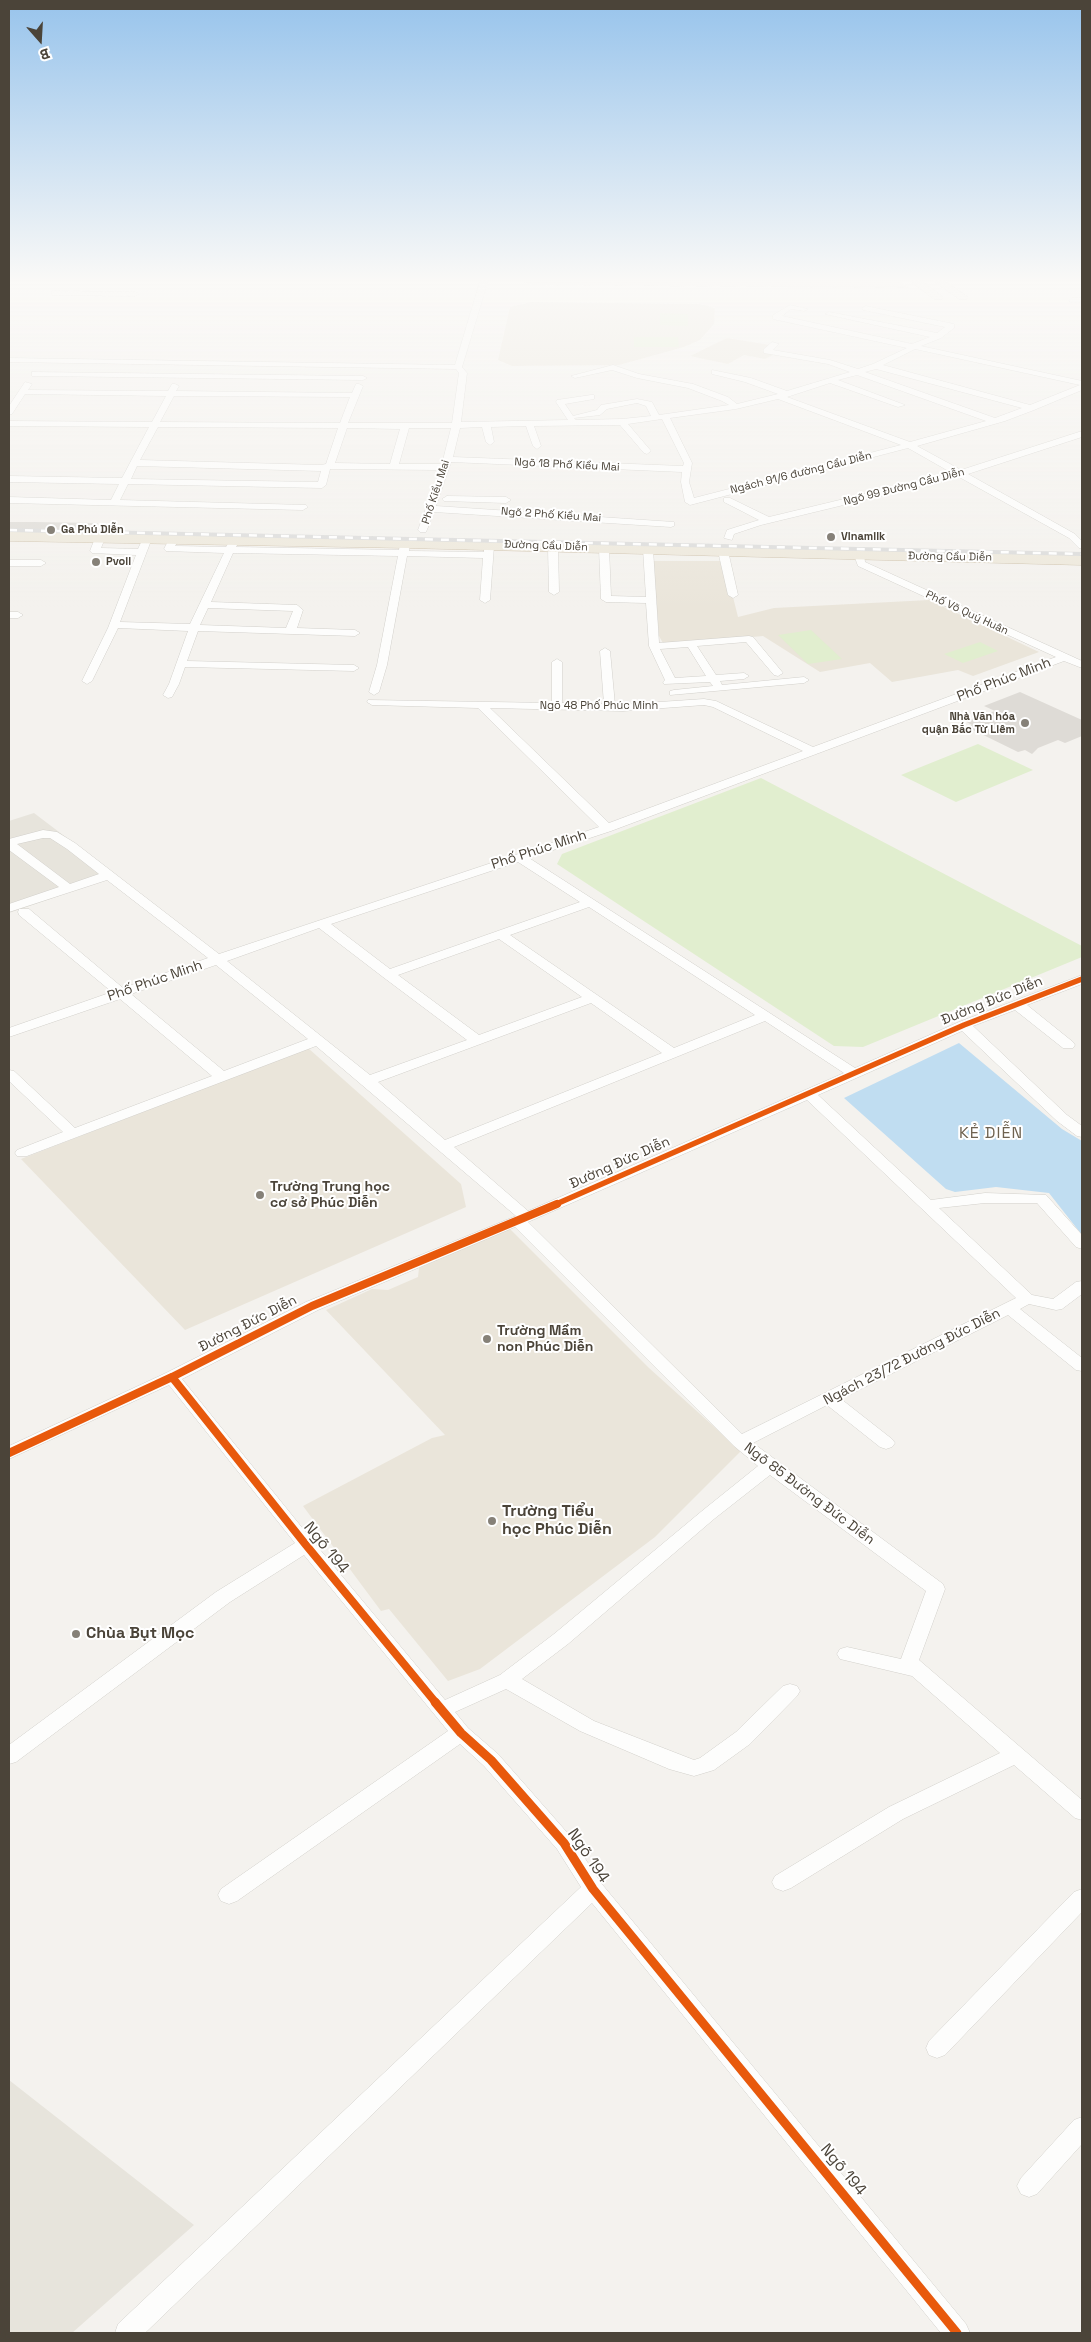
<!DOCTYPE html>
<html>
<head>
<meta charset="utf-8">
<style>
	body { margin:0 }
	#map { position:relative; width:1091px; height:2342px; overflow:hidden; background:#f4f2ee; font-family:"Space Grotesk",sans-serif }
	canvas { display:block }
	.frame { position:absolute; inset:0; border:10px solid #4b4439; pointer-events:none }
	.north { position:absolute; left:15px; top:15px; width:50px; height:50px; -webkit-text-stroke:4px #fff; paint-order:stroke; rotate:161deg; font-size:14px; font-weight:700; line-height:20px; text-align:center; color:#4b4439 }
	.north::after { content:''; display:block; margin:auto; width:18px; height:22px; background:#4b4439; clip-path:polygon(50% 0,100% 100%,50% 72%,0 100%) }
</style>
</head>
<body>
<div id="map">
<canvas width="1091" height="2342"></canvas>
<div class="frame"></div>
<div class="north">B</div>
</div>
<script>
const c = document.querySelector('canvas').getContext('2d');
c.lineJoin = 'round';
function fillPath(path, color) { c.fillStyle = color; c.fill(path, 'evenodd'); }
const shape = rows => new Path2D(rows.map(r => 'M' + r).join(''));
function trace(path, color, width, dash) { c.strokeStyle = color; c.lineWidth = width; c.lineCap = dash ? 'butt' : 'round'; c.setLineDash(dash || []); c.stroke(path); }
function drawText(font, color, halo, rows, align = 'center') {
  c.font = font + ' "Space Grotesk",sans-serif'; c.lineWidth = 4; c.setLineDash([]); c.textBaseline = 'middle'; c.strokeStyle = halo; c.fillStyle = color; for (const [text, x, y, turn = 0] of rows) {
    c.save(); c.translate(x, y); c.rotate((+turn || 0) * Math.PI / 180); c.textAlign = isNaN(turn) ? turn : align; if (halo) c.strokeText(text, 0, 0); c.fillText(text, 0, 0); c.restore();
  }
}
fillPath(shape([
	[34,813,117,876,9,913,9,821],
	[9,2080,194,2225,72,2333,9,2333]
]), '#e7e4dc');
fillPath(shape([
	[520,281,900,281,909,288,534,285],
	[531,302,700,304,715,308,714,324,700,340,684,347,619,365,512,366,498,360,510,307],
	[727,338,770,345,762,351,775,354,765,359,744,355,728,364,690,356],
	[653,561,724,561,738,617,774,608,929,600,1039,652,973,676,958,670,892,682,870,663,820,672,763,636,664,645,659,636],
	[308,1048,461,1184,466,1207,185,1330,21,1159],
	[509,1228,649,1368,741,1451,655,1537,480,1669,448,1681,389,1609,381,1611,303,1506,432,1438,445,1435,326,1310,372,1289,388,1290,418,1277,419,1268]
]), '#eae5da');
fillPath(shape([
	[660,313,688,314,688,326,660,325],
	[634,337,678,337,679,347,634,347],
	[811,630,842,659,808,664,778,635],
	[980,642,998,651,963,663,944,654],
	[978,744,1033,770,956,802,901,775],
	[761,778,1082,946,1082,957,863,1047,834,1046,557,864,562,854]
]), '#e1eecf');
fillPath(shape([
	[959,1043,1062,1129,1082,1141,1082,1235,1049,1193,996,1187,955,1192,946,1189,844,1098]
]), '#c0ddf1');
fillPath(shape([
	[9,522,34,522,98,523,94,531,9,529],
	[1020,692,1082,720,1082,736,1065,743,1058,740,1038,748,1032,754,1025,750,1018,752,967,727,972,725,965,721,995,711,984,706]
]), '#dedbd6');
const street = shape([
	[480,281,488,281,462,367,467,373,461,422,568,420,556,402,557,400,591,395,594,395,594,399,565,404,573,416,597,410,601,405,637,399,652,402,659,415,729,405,722,401,688,388,637,378,612,370,575,378,571,376,613,365,639,374,693,384,728,397,737,404,778,394,745,382,712,374,712,370,751,378,787,391,850,372,828,364,764,353,764,349,772,342,779,344,773,350,830,360,858,369,873,364,907,348,773,319,773,315,790,305,808,309,804,311,791,309,782,316,912,344,930,337,825,314,829,312,937,333,945,327,863,310,862,308,866,306,954,324,954,328,941,338,921,346,1082,381,1082,390,1034,410,1005,421,917,446,961,470,1082,431,1082,437,968,474,1075,534,1082,541,1082,549,1079,548,1069,538,959,477,761,525,734,534,732,540,724,538,727,530,759,520,724,502,724,498,730,498,769,517,952,473,908,448,690,505,685,502,681,482,682,472,451,462,436,506,674,522,674,526,671,527,434,512,426,532,420,532,418,530,440,470,330,469,326,485,322,488,128,484,120,500,306,505,308,507,303,510,9,503,9,497,111,500,119,484,9,482,9,476,122,478,149,427,9,426,9,421,152,422,166,396,25,394,12,414,9,414,9,406,25,382,32,384,28,390,168,391,172,384,175,384,179,386,176,391,352,393,356,384,359,384,363,386,348,423,452,423,459,373,456,369,9,362,9,358,455,365,480,281],
	[915,349,1080,385,1030,405,883,365,915,349],
	[876,369,1022,408,995,418,865,372,876,369],
	[857,375,986,421,910,442,787,397,830,383,898,407,905,405,838,380,857,375],
	[174,396,350,397,340,423,160,422,174,396],
	[778,399,901,445,694,498,689,482,692,463,670,418,736,409,778,399],
	[637,403,646,406,651,416,622,419,576,420,574,418,600,415,607,409,637,403],
	[662,419,684,463,683,466,453,457,460,428,482,427,486,442,490,445,494,442,491,427,526,426,533,446,537,449,541,446,534,426,620,425,644,453,647,454,651,451,628,424,662,419],
	[158,427,338,428,326,464,321,465,140,460,158,427],
	[347,428,400,429,390,464,335,463,347,428],
	[409,428,451,428,442,464,399,464,409,428],
	[137,466,321,471,318,482,131,479,137,466],
	[55,291,135,292,139,294,135,296,52,295,52,291,55,291],
	[1073,298,1082,298,1082,302,1070,302,1069,300,1073,298],
	[32,372,363,376,367,378,363,380,35,376,32,376,32,372],
	[447,496,506,497,511,500,506,503,444,501,442,499,447,496],
	[100,535,105,538,101,548,138,549,144,536,152,538,120,622,190,624,224,553,166,551,164,549,169,539,174,536,179,539,175,546,226,547,231,539,234,538,239,541,236,547,399,550,400,544,405,541,410,544,409,551,484,552,484,546,489,543,494,546,490,600,485,603,480,600,483,558,407,556,387,665,379,692,374,695,369,692,377,665,398,556,233,553,211,602,297,605,303,610,297,628,355,630,360,633,355,636,198,631,187,661,354,665,359,668,354,671,185,667,179,684,172,697,168,698,163,695,169,684,188,631,118,628,92,681,87,684,82,681,108,628,136,555,92,553,90,551,95,538,100,535],
	[208,608,293,611,286,628,200,625,208,608],
	[553,544,558,547,559,592,554,595,549,592,548,547,553,544],
	[604,545,609,548,611,596,646,597,643,549,648,546,653,549,659,643,749,636,753,637,783,673,778,676,774,675,746,642,697,646,716,675,744,673,749,676,744,679,720,681,722,685,804,677,809,680,804,683,670,695,670,691,674,690,713,686,710,682,664,684,663,682,665,680,649,646,646,603,606,602,601,599,599,548,604,545],
	[688,647,706,676,675,678,660,649,688,647],
	[723,548,728,551,738,595,733,598,728,595,718,551,723,548],
	[859,552,864,555,865,562,1082,661,1082,668,1064,661,611,831,529,858,855,1068,959,1022,1082,975,1082,984,1027,1005,1073,1042,1075,1045,1073,1048,1063,1048,1015,1010,973,1026,1067,1115,1082,1126,1082,1137,1077,1136,1057,1121,962,1031,818,1095,931,1200,985,1193,1046,1195,1082,1235,1082,1249,1076,1247,1037,1203,985,1203,939,1208,1032,1295,1053,1299,1076,1282,1082,1281,1082,1294,1062,1309,1056,1310,1029,1304,1020,1309,1082,1358,1082,1371,1076,1370,1008,1315,841,1399,892,1439,895,1443,892,1447,886,1449,880,1447,827,1405,753,1443,943,1584,945,1589,919,1660,1082,1800,1082,1820,1075,1818,1014,1765,903,1819,791,1888,783,1891,775,1888,772,1882,775,1876,889,1807,1000,1753,912,1676,840,1659,837,1654,840,1649,847,1647,901,1659,926,1591,770,1475,714,1519,568,1644,522,1679,594,1721,694,1760,700,1758,736,1732,783,1686,790,1684,797,1686,800,1691,797,1696,750,1744,714,1770,694,1776,669,1769,580,1731,506,1689,455,1712,468,1728,498,1754,571,1837,601,1883,966,2324,970,2333,941,2333,592,1903,145,2333,115,2333,118,2324,581,1887,557,1849,484,1766,460,1744,237,1901,229,1904,221,1901,218,1895,221,1889,448,1731,304,1555,230,1602,16,1762,9,1764,9,1745,216,1592,295,1543,169,1385,9,1459,9,1446,166,1373,306,1302,516,1216,316,1046,27,1156,17,1156,15,1153,17,1150,63,1132,9,1081,9,1070,14,1071,75,1128,212,1076,120,999,9,1037,9,1028,112,992,19,915,18,912,19,909,29,909,123,988,208,958,107,880,9,912,9,904,59,887,9,850,9,839,43,830,57,832,75,843,219,954,599,827,478,708,372,705,367,702,368,700,552,703,552,662,557,659,562,662,562,703,604,704,600,651,605,648,610,651,615,705,704,699,716,701,813,747,1056,657,858,566,854,555,859,552],
	[704,705,713,707,803,751,609,823,490,708,623,711,704,705],
	[43,838,50,838,67,849,99,874,70,884,17,844,43,838],
	[518,862,580,902,390,969,331,924,518,862],
	[589,907,755,1015,674,1048,510,935,589,907],
	[319,928,383,977,467,1040,370,1075,227,961,319,928],
	[499,939,582,997,479,1035,398,975,499,939],
	[216,965,308,1039,224,1071,131,994,216,965],
	[591,1003,662,1053,445,1140,378,1082,591,1003],
	[765,1021,844,1073,528,1211,454,1147,765,1021],
	[807,1100,1016,1298,742,1434,528,1222,807,1100],
	[515,1227,734,1446,758,1466,702,1511,554,1634,500,1675,445,1700,312,1540,182,1379,318,1310,515,1227],
	[9,560,41,560,46,563,41,566,9,566,9,560],
	[9,612,18,612,23,615,18,618,9,618,9,612],
	[1082,1889,1082,1912,945,2055,937,2058,929,2055,926,2048,929,2041,1074,1892,1082,1889],
	[1082,2117,1082,2144,1037,2194,1029,2197,1021,2194,1017,2186,1021,2178,1074,2120,1082,2117]
]);
const secondary = shape([
	[910,281,922,281,943,297,942,299,934,299,910,281],
	[933,281,945,281,968,297,967,299,959,299,933,281]
]);
const highway = shape([
	[9,531,406,538,1082,555,1082,565,406,548,9,541,9,531]
]);
trace(street, '#d2d0cb', 1);
trace(secondary, '#d3cfc5', 1);
trace(highway, '#ccbfa9', 1);
fillPath(street, '#fdfdfc');
fillPath(secondary, '#f7f6f1');
fillPath(highway, '#ede8db');
const rail = shape([
	[9,530,1082,554]
]);
trace(rail, '#dbdbda', 4);
trace(rail, '#fff', 2.5, [8]);
trace(shape([
	[554,1205,964,1025,1082,979]
]), '#e8590c', 5.5);
trace(shape([
	[172,1377,306,1545,436,1703],
	[9,1453,172,1377,312,1306,557,1204]
]), '#e8590c', 8);
trace(shape([
	[435,1702,461,1733,491,1760,564,1843,593,1889,957,2333]
]), '#e8590c', 9);
const sky = c.createLinearGradient(0, 0, 0, 609);
sky.addColorStop(0, '#98c4ec');
sky.addColorStop(0.46, '#faf9f7');
sky.addColorStop(1, '#faf9f700');
c.fillStyle = sky;
c.fillRect(0, 0, 1091, 609);
for (const [x, y, r, color] of [
	[51,530,5,"#868178"],
	[831,537,5,"#868178"],
	[96,562,5,"#868178"],
	[1025,723,5,"#868178"],
	[260,1195,5,"#868178"],
	[487,1339,5,"#868178"],
	[492,1521,5,"#868178"],
	[76,1634,5,"#868178"]
]) { const dot = new Path2D(); dot.arc(x, y, r, 0, 2 * Math.PI); c.fillStyle = color; c.fill(dot); trace(dot, '#fff', 2); }
drawText('11px', '#4b4439', '#fff', [
	["Ngõ 18 Phố Kiều Mai",567,465,3],
	["Ngách 91/6 đường Cầu Diễn",801,473,-14],
	["Ngõ 99 Đường Cầu Diễn",904,487,-14],
	["Phố Kiều Mai",436,492,-72],
	["Ngõ 2 Phố Kiều Mai",551,515,4],
	["Đường Cầu Diễn",546,546,2],
	["Đường Cầu Diễn",950,557,1],
	["Phố Võ Quý Huân",967,613,25],
	["Ngõ 48 Phố Phúc Minh",599,706]
]);
drawText('bold 11px', '#4b4439', '#fff', [
	["Ga Phú Diễn",61,530],
	["Vinamilk",841,537],
	["Pvoil",106,562],
	["Nhà Văn hóa",1015,717,"right"],
	["quận Bắc Từ Liêm",1015,730,"right"]
], 'left');
drawText('14px', '#4b4439', '#fff', [
	["Phố Phúc Minh",1004,680,-21],
	["Phố Phúc Minh",539,850,-18],
	["Phố Phúc Minh",155,981,-19],
	["Đường Đức Diễn",992,1001,-22],
	["Đường Đức Diễn",620,1163,-24],
	["Đường Đức Diễn",248,1324,-27],
	["Ngách 23/72 Đường Đức Diễn",912,1357,-27],
	["Ngõ 85 Đường Đức Diễn",809,1494,37]
]);
drawText('bold 14px', '#4b4439', '#fff', [
	["Trường Trung học",270,1187],
	["cơ sở Phúc Diễn",270,1203],
	["Trường Mầm",497,1331],
	["non Phúc Diễn",497,1347]
], 'left');
c.letterSpacing = '1px';
drawText('16px', '#6e6250', '#fff', [
	["KẺ DIỄN",991,1134]
]);
c.letterSpacing = '0px';
drawText('bold 16px', '#4b4439', '#fff', [
	["Trường Tiểu",502,1512],
	["học Phúc Diễn",502,1530],
	["Chùa Bụt Mọc",86,1634]
], 'left');
drawText('16px', '#4b4439', '#fff', [
	["Ngõ 194",326,1548,51],
	["Ngõ 194",588,1856,56],
	["Ngõ 194",843,2170,50]
]);
</script>
</body>
</html>
